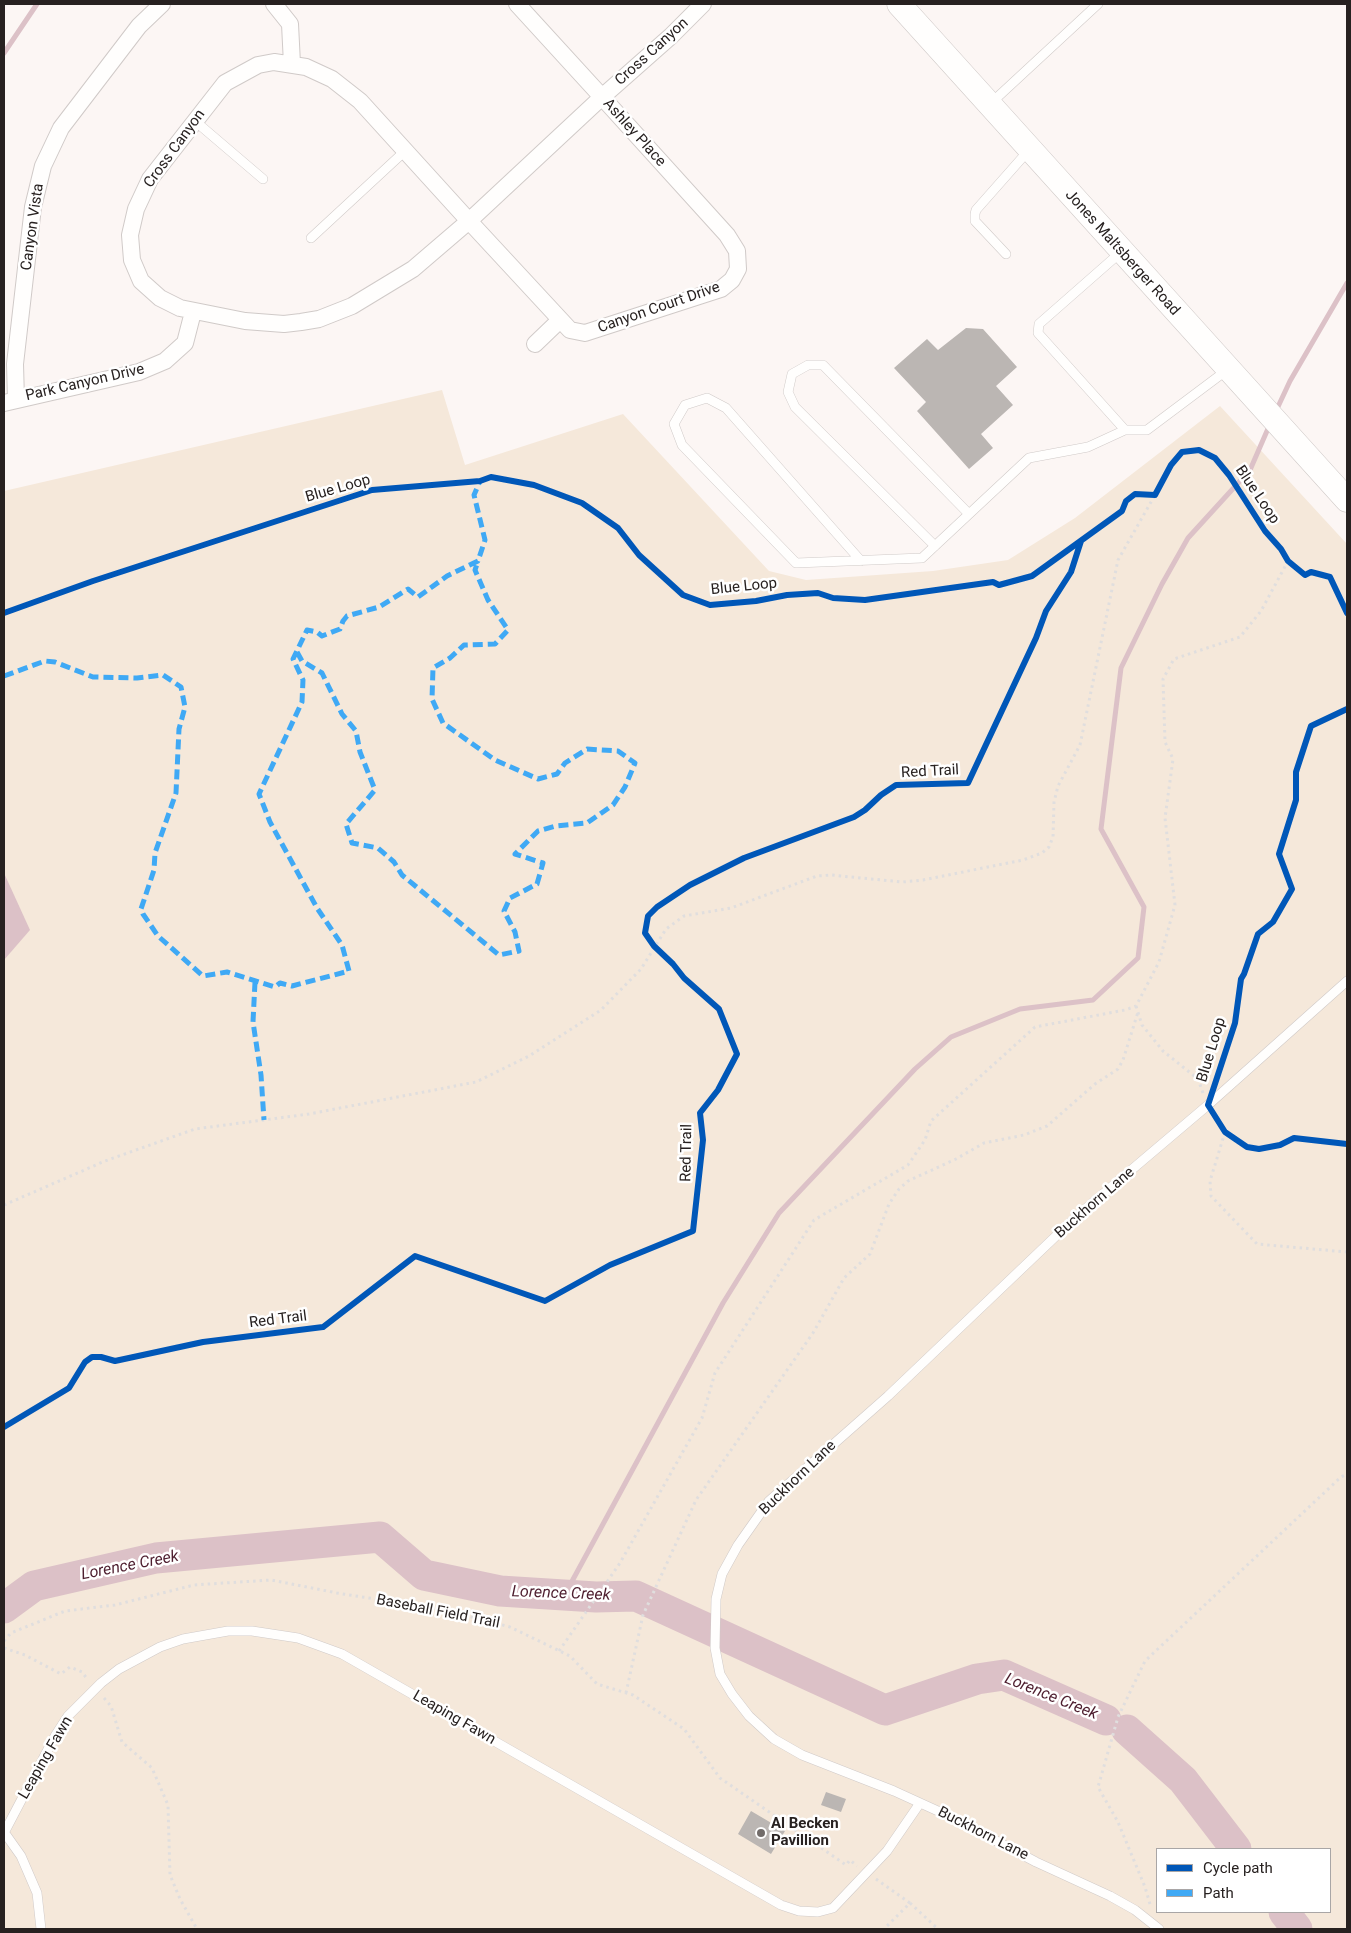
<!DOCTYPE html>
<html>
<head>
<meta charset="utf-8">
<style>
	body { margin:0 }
	#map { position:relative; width:1351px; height:1933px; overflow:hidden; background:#fcf6f4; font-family:Roboto,sans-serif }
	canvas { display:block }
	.frame { position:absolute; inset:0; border:5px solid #272120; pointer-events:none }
	.legend { position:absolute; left:1156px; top:1848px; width:175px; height:65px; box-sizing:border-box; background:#fff; border:1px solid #a9a6a6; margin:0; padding:6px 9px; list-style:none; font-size:15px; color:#272120 }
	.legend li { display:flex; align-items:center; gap:10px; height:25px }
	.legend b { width:25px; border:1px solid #a9a6a6 }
</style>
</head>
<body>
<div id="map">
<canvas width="1351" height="1933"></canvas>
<div class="frame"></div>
<ul class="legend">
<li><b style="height:6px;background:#0057b8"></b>Cycle path</li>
<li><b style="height:6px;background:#3fa9f5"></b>Path</li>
</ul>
</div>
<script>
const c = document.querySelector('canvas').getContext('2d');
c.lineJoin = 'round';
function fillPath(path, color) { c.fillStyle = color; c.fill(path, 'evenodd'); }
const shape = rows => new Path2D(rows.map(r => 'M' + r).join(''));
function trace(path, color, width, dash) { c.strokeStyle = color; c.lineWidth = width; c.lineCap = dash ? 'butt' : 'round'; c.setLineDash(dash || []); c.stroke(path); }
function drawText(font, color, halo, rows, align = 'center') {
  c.font = font + ' Roboto,sans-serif'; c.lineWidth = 5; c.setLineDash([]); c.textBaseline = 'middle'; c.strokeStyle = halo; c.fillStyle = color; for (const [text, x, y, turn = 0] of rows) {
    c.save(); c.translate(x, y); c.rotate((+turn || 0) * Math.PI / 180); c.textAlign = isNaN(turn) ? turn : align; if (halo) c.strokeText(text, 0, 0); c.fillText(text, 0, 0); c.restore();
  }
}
fillPath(shape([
	[442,390,465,465,623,414,769,571,806,580,933,571,1008,560,1075,518,1220,406,1347,544,1347,1929,4,1929,4,491],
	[1157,1849,1330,1849,1330,1912,1157,1912]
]), '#f5e8da');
fillPath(shape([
	[4,873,30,930,4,960]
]), '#dcc1c7');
trace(shape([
	[4,53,37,4],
	[1276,411,1290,381,1347,283],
	[564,1596,723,1303,779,1213,915,1069,951,1037,1020,1009,1093,1000,1138,958,1144,907,1101,829,1121,668,1162,584,1188,538,1250,470,1270,424]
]), '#dcc1c7', 5);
trace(shape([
	[4,1608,34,1586,156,1558,380,1537,424,1575,500,1591,596,1597,636,1596,885,1710,977,1679,1004,1675,1106,1720],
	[1127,1730,1183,1780,1236,1849],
	[1284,1912,1297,1929]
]), '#dcc1c7', 31);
fillPath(shape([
	[966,328,983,329,1017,367,996,386,1013,405,981,434,993,448,969,469,917,411,926,402,894,368,927,339,938,350],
	[826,1792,846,1799,841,1812,821,1805],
	[751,1811,785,1831,771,1854,738,1834]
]), '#bbb6b3');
const lane = shape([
	[990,104,1098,4],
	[195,121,263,179],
	[311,238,405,151],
	[1121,252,1039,324,1038,333,1125,430],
	[1006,254,975,221,975,214,976,210,1029,150],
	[935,546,795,407,788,392,792,374,808,365,823,365,969,514],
	[861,561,726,408,707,398,685,405,674,424,682,445,796,563,922,558,1029,458,1088,447,1125,430,1147,430,1227,370],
	[4,1832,21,1856,37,1893,41,1929],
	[4,1833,55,1736,68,1716,101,1683,119,1669,160,1647,183,1639,228,1631,252,1631,298,1638,342,1654,781,1905,799,1911,818,1912,833,1908,887,1851,920,1803],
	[1159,1929,1135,1910,1110,1896,1036,1862,951,1817,894,1791,802,1755,774,1739,749,1716,732,1694,720,1674,715,1648,716,1599,722,1574,738,1545,769,1501,888,1396,1077,1216,1208,1105,1347,981]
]);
const street = shape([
	[274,4,290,24,292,64],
	[517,4,602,97,727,235,737,251,738,269,732,280,721,289,585,333,570,330,469,221,360,101,332,79,306,67,274,62,258,65,225,83,150,179,136,209,130,235,132,260,141,281,160,298,180,308,245,321,284,324,301,322,319,319,352,306,413,269,469,221,602,97,671,36,703,4],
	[535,344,560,320],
	[16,400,15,364,33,207,43,166,61,128,139,26,162,4],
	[4,403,139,372,165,361,185,343,193,312]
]);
const secondary = shape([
	[899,4,1347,500]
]);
trace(lane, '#d0cac8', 10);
trace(street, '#d0cac8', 18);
trace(secondary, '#d0cac8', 25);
trace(shape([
	[4,613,93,581,372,490,480,481,491,477,534,485,582,503,618,528,639,555,683,595,710,605,756,601,787,595,818,593,833,598,865,600,993,582,999,585,1032,576,1122,511,1126,501,1135,494,1155,495,1171,465,1182,452,1199,450,1215,458,1229,475,1265,531,1281,549,1288,561,1305,575,1311,572,1330,577,1347,613],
	[1136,1006,1142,1025,1163,1051,1198,1079,1203,1093],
	[1215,1081,1235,1023,1241,979,1244,974,1258,934,1273,922,1292,889,1279,854,1296,800,1296,772,1311,726,1347,709],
	[1214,1115,1225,1132,1247,1147,1259,1149,1280,1145,1294,1138,1347,1144],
	[1225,1132,1210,1181,1211,1196,1257,1244,1347,1252],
	[4,1205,105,1161,195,1129,309,1114,476,1082,529,1056,601,1010,641,969,666,929,684,916,731,908,817,876,831,875,902,882,923,880,1023,860,1042,853,1049,847,1053,837,1054,802,1058,786,1080,745,1118,560,1155,495],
	[4,1427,69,1388,85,1362,92,1357,101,1357,115,1361,203,1342,323,1327,415,1256,545,1301,610,1265,693,1231,703,1140,700,1113,718,1090,737,1054,719,1009,684,978,673,964,654,946,645,933,648,916,657,907,690,885,744,858,854,817,865,810,881,795,896,785,968,783,1036,638,1046,611,1071,572,1081,541],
	[4,1641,11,1633,65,1611,115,1605,194,1585,271,1580,337,1593,445,1610,510,1627,570,1656,597,1684,633,1695,684,1729,720,1778,846,1865,850,1860,857,1866],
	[4,1648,25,1655,61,1674,70,1667,82,1672,88,1680],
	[559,1651,620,1563,702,1418,715,1373,814,1220,908,1165,925,1140,931,1121,1035,1027,1125,1010,1136,1006,1159,962,1175,905,1165,818,1173,759,1165,742,1163,679,1174,659,1240,637,1261,611,1288,561],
	[626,1693,643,1615,696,1500,813,1333,844,1278,870,1254,889,1204,899,1189,908,1181,956,1159,984,1143,1024,1135,1047,1126,1095,1084,1118,1069,1123,1060,1138,1012],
	[104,1698,111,1706,122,1742,152,1768,168,1805,170,1875,180,1899,197,1929],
	[876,1879,910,1903,884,1929],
	[910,1903,938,1929],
	[1150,1904,1145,1887,1118,1822,1098,1787,1118,1717,1145,1661,1341,1477,1347,1474]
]), '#e0dede', 3, [2.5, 4]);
trace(lane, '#fffefd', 9);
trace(street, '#fffefd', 16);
trace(secondary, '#fffefd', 24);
trace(shape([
	[297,652,302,661,322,673,342,714,356,731,360,752,375,790,346,824,352,843,378,848,394,862,402,875,499,955,519,951,515,932,504,911,510,898,537,884,543,863,515,854,538,831,556,826,587,823,613,805,625,787,635,763,618,751,587,749,565,763,557,774,538,779,495,760,443,723,432,699,433,668,450,658,464,645,495,644,508,630,488,600,475,570,478,561],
	[4,676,45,661,55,662,93,677,137,678,163,675,181,687,185,707,179,729,176,793,155,853,154,870,141,909,143,914,158,936,203,976,227,972,275,987,280,983,292,986,349,971,342,945,317,908,270,822,259,794,302,702,303,680,293,659,307,630,317,632,322,636,340,629,343,621,347,616,379,607,408,589,418,597,447,576,478,561,485,540,474,495,480,481],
	[255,982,253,1022,261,1075,264,1120]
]), '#3fa9f5', 5, [10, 5]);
trace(shape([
	[4,613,93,581,372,490,480,481,491,477,534,485,582,503,618,528,639,555,683,595,710,605,756,601,787,595,818,593,833,598,865,600,993,582,999,585,1032,576,1122,511,1126,501,1135,494,1155,495,1171,465,1182,452,1199,450,1215,458,1229,475,1265,531,1281,549,1288,561,1305,575,1311,572,1330,577,1347,613],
	[1347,709,1311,726,1296,772,1296,800,1279,854,1292,889,1273,922,1258,934,1244,974,1241,979,1235,1023,1208,1105,1225,1132,1247,1147,1259,1149,1280,1145,1294,1138,1347,1144],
	[4,1427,69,1388,85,1362,92,1357,101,1357,115,1361,203,1342,323,1327,415,1256,545,1301,610,1265,693,1231,703,1140,700,1113,718,1090,737,1054,719,1009,684,978,673,964,654,946,645,933,648,916,657,907,690,885,744,858,854,817,865,810,881,795,896,785,968,783,1036,638,1046,611,1071,572,1081,541]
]), '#0057b8', 6);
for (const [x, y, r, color] of [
	[761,1833,5,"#726c6a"]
]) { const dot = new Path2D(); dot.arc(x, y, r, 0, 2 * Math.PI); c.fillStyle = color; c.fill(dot); trace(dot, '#fff', 2); }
drawText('15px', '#272120', '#fff', [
	["Cross Canyon",652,52,-42],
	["Ashley Place",634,133,48],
	["Cross Canyon",175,149,-54],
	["Canyon Vista",33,227,-82],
	["Jones Maltsberger Road",1122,253,48],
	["Canyon Court Drive",659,308,-19],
	["Park Canyon Drive",85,383,-13],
	["Blue Loop",338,489,-16],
	["Blue Loop",1257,495,56],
	["Blue Loop",744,587,-6],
	["Red Trail",930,772,-3],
	["Blue Loop",1212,1050,-73],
	["Red Trail",687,1153,-89],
	["Buckhorn Lane",1095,1203,-41],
	["Red Trail",278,1320,-7],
	["Buckhorn Lane",798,1478,-44],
	["Baseball Field Trail",438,1612,11],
	["Leaping Fawn",454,1718,30],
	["Leaping Fawn",46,1758,-60],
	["Buckhorn Lane",983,1834,27]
]);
drawText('bold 15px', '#272120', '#fff', [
	["Al Becken",771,1824],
	["Pavillion",771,1841]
], 'left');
drawText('italic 16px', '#4d1d2e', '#fff', [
	["Lorence Creek",130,1566,-11],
	["Lorence Creek",561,1594,2],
	["Lorence Creek",1051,1697,22]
]);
</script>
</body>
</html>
